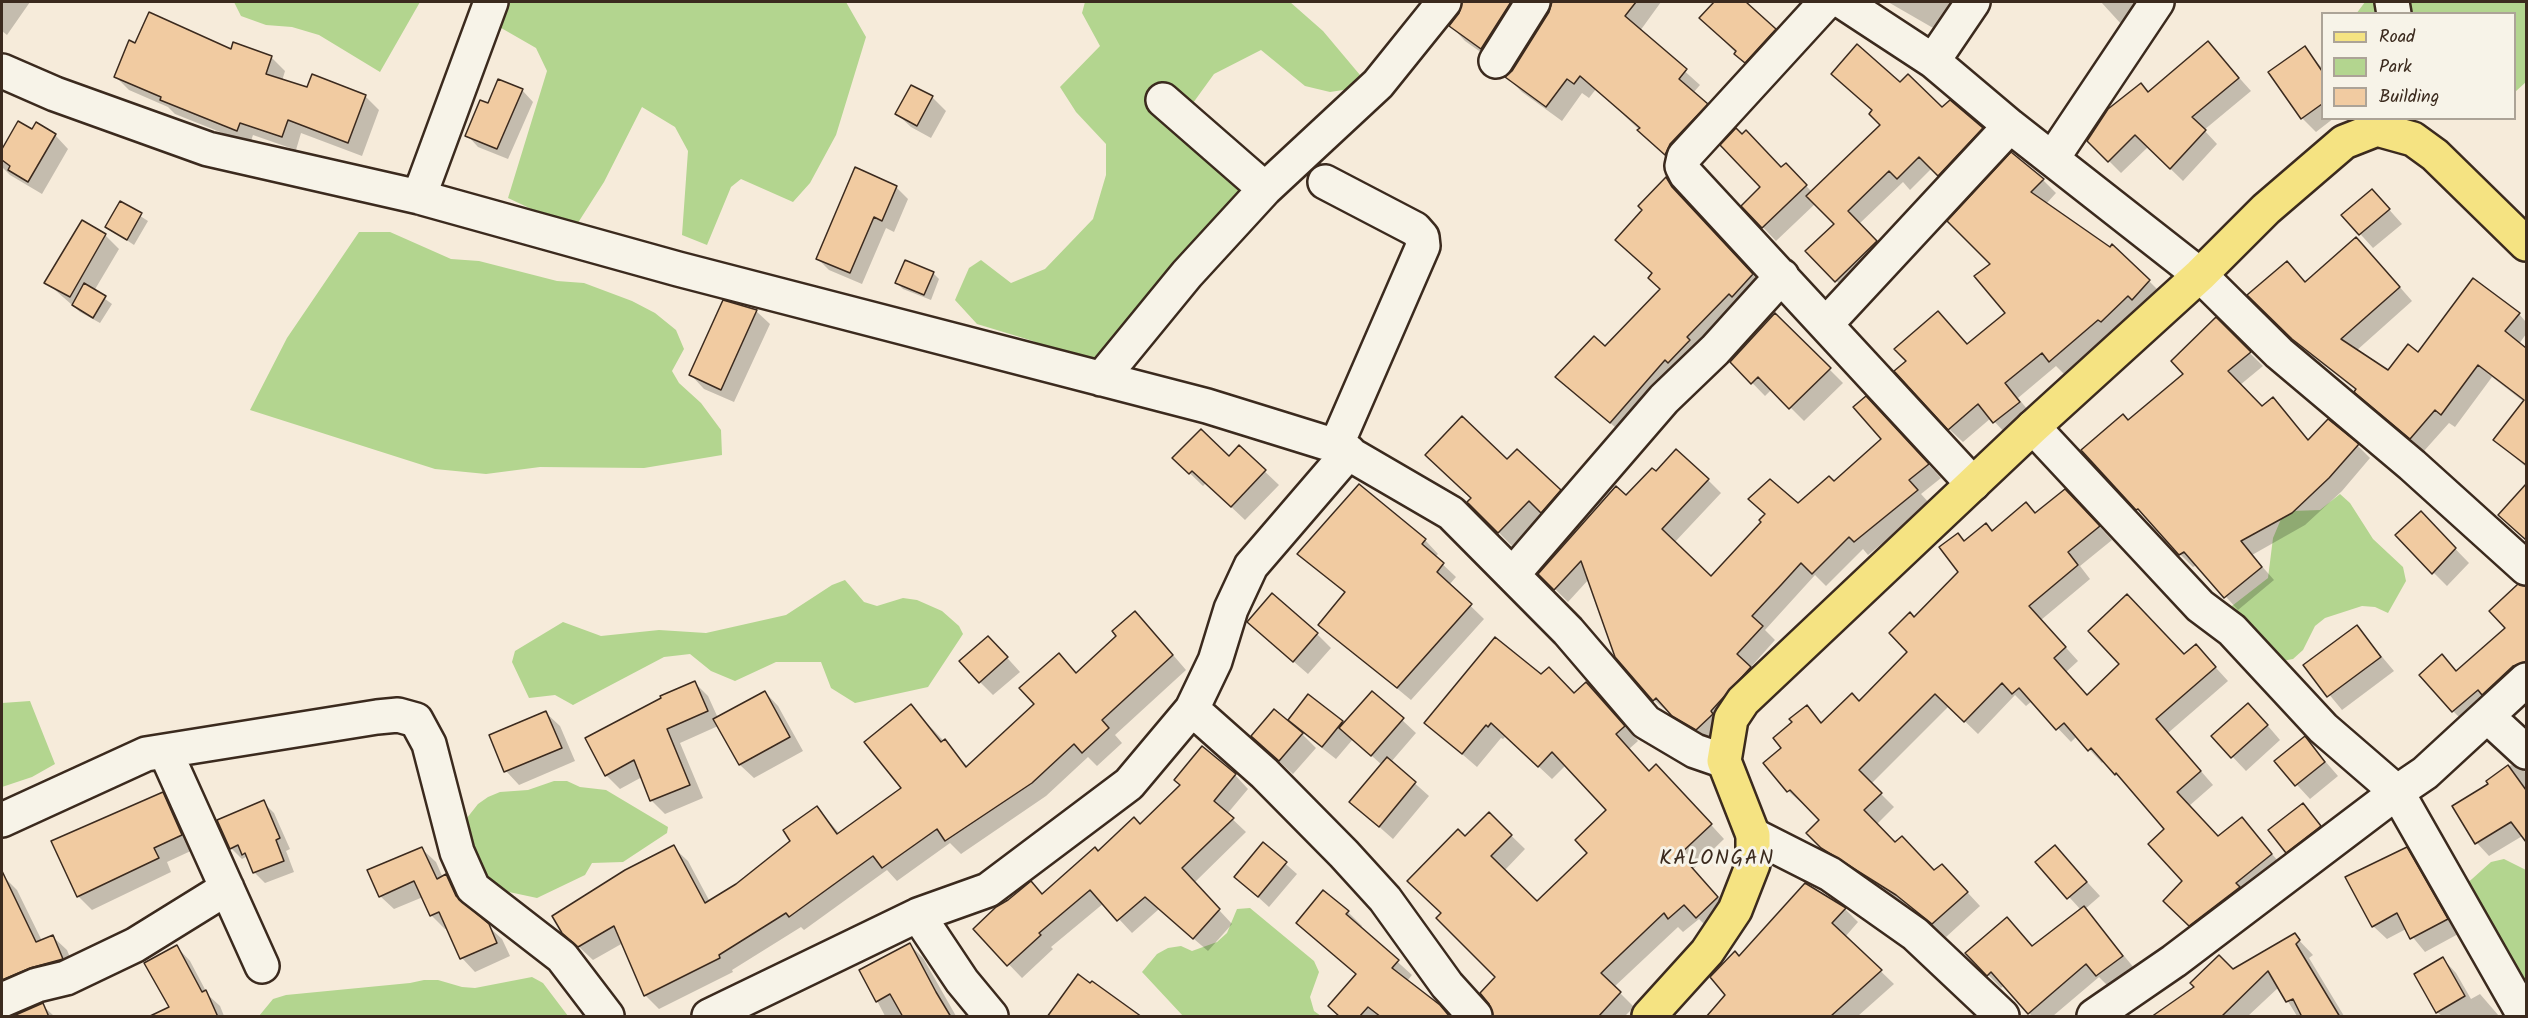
<!DOCTYPE html>
<html>
<head>
<meta charset="utf-8">
<style>
	body { margin:0 }
	#map { position:relative; width:2528px; height:1018px; overflow:hidden; background:#f6ebda; font-family:Kalam,sans-serif }
	canvas { display:block }
	.frame { position:absolute; inset:0; border:3px solid #3b2a1e; pointer-events:none }
	.legend { position:absolute; left:2321px; top:12px; width:195px; height:108px; box-sizing:border-box; background:#f7f3e8; border:2px solid #aca397; margin:0; padding:8px 10px; list-style:none; font-size:18px; color:#3b2a1e }
	.legend li { display:flex; align-items:center; gap:12px; height:30px }
	.legend b { width:30px; border:2px solid #aca397 }
</style>
</head>
<body>
<div id="map">
<canvas width="2528" height="1018"></canvas>
<div class="frame"></div>
<ul class="legend">
<li><b style="height:8px;background:#f5e382"></b>Road</li>
<li><b style="height:16px;background:#b3d58f"></b>Park</li>
<li><b style="height:16px;background:#f1cba1"></b>Building</li>
</ul>
</div>
<script>
const c = document.querySelector('canvas').getContext('2d');
c.lineJoin = 'round';
function fillPath(path, color) { c.fillStyle = color; c.fill(path, 'evenodd'); }
const shape = rows => new Path2D(rows.map(r => 'M' + r).join(''));
function trace(path, color, width, dash) { c.strokeStyle = color; c.lineWidth = width; c.lineCap = dash ? 'butt' : 'round'; c.setLineDash(dash || []); c.stroke(path); }
function drawText(font, color, halo, rows, align = 'center') {
  c.font = font + ' Kalam,sans-serif'; c.lineWidth = 6; c.setLineDash([]); c.textBaseline = 'middle'; c.strokeStyle = halo; c.fillStyle = color; for (const [text, x, y, turn = 0] of rows) {
    c.save(); c.translate(x, y); c.rotate((+turn || 0) * Math.PI / 180); c.textAlign = isNaN(turn) ? turn : align; if (halo) c.strokeText(text, 0, 0); c.fillText(text, 0, 0); c.restore();
  }
}
fillPath(shape([
	[234,2,420,2,380,72,319,35,292,27,266,25,241,16],
	[506,2,846,2,866,37,836,135,810,183,793,202,741,179,731,187,707,245,682,235,688,151,675,127,642,107,604,182,574,229,508,198,547,71,536,48,496,25],
	[1085,2,1290,2,1323,31,1360,75,1356,88,1330,92,1305,86,1261,50,1214,74,1180,121,1243,191,1205,228,1118,343,1090,371,1033,341,977,324,955,300,969,268,981,260,1011,283,1045,269,1093,219,1106,175,1106,144,1076,112,1060,87,1100,46,1082,13],
	[2365,2,2526,2,2526,82,2515,92,2514,14,2356,14],
	[359,232,390,232,451,259,479,261,557,281,584,283,632,301,655,313,676,330,684,349,672,371,679,383,701,403,721,430,722,455,644,468,540,467,486,474,435,469,250,410,287,338],
	[2340,494,2350,503,2373,539,2403,567,2406,581,2388,613,2375,607,2362,606,2325,618,2315,626,2303,650,2293,659,2277,662,2228,609,2268,578,2273,538,2281,519,2292,511,2320,510],
	[845,580,864,602,877,606,903,598,917,600,942,611,959,626,963,634,928,687,855,703,831,688,821,662,776,662,735,681,711,671,690,654,664,657,573,705,555,695,529,698,512,662,515,651,563,622,601,636,659,630,706,633,786,615,832,585],
	[30,701,55,764,32,777,2,787,2,703],
	[554,781,567,781,580,787,606,790,668,827,667,833,623,862,592,863,585,875,537,898,509,892,485,876,463,823,478,804,488,797,500,792,528,790],
	[2504,859,2526,870,2526,997,2463,887,2491,862],
	[1250,908,1314,961,1319,972,1310,997,1314,1011,1321,1016,1183,1016,1142,972,1157,954,1168,948,1181,946,1192,951,1217,942,1227,933,1237,909],
	[532,977,543,983,568,1016,259,1016,273,999,286,995,410,983,424,980,438,980,462,987,475,988]
]), '#b3d58f');
fillPath(shape([
	[2,2,30,2,7,35,2,31],
	[1463,2,1537,2,1496,63,1465,41,1451,26,1460,14],
	[1553,2,1661,2,1640,31,1700,85,1693,93,1721,119,1680,168,1596,89,1589,98,1582,93,1562,121,1522,92,1507,77,1551,12],
	[1716,2,1742,2,1787,41,1748,65,1701,18],
	[1888,2,1968,2,1947,36],
	[2101,2,2159,2,2133,37],
	[2208,43,2251,91,2204,130,2217,144,2183,181,2148,147,2121,173,2089,141],
	[135,45,232,51,271,57,285,71,282,81,308,89,365,96,379,110,362,156,301,133,296,150,253,135,250,144,175,114,168,107,129,90,115,76],
	[2305,48,2322,68,2322,118,2334,118,2316,132,2302,118],
	[1900,84,1982,129,1994,141,1951,187,1932,168,1910,190,1903,182,1859,224,1888,254,1848,293,1808,251,1836,224,1816,203,1776,241,1743,206,1786,165,1812,192,1882,125],
	[522,90,533,102,508,159,478,147,467,135,489,105],
	[932,97,946,111,931,138,911,127,897,114],
	[19,123,32,131,55,135,68,149,42,194,10,175,2,167,2,152],
	[1666,179,1765,288,1623,434,1557,377,1605,348,1661,289,1653,274,1644,210],
	[2043,180,2056,193,2046,204,2149,281,2162,294,2064,374,2056,366,2018,398,2033,416,2008,436,1991,418,1963,442,1949,429,1968,345,2007,313,1992,264,1949,221],
	[896,187,908,199,894,232,886,228,862,284,829,270,817,258],
	[120,203,148,221,134,245,107,227],
	[2385,205,2402,224,2373,248,2343,215],
	[82,222,105,235,119,249,94,291,112,304,100,323,80,312,46,282],
	[2369,252,2412,301,2356,351,2388,372,2418,354,2519,314,2526,322,2526,334,2519,344,2526,349,2526,467,2495,440,2524,402,2492,377,2455,427,2449,423,2424,451,2357,391,2307,352,2250,296,2306,283],
	[933,273,939,279,931,300,903,289,897,283],
	[756,311,770,324,734,402,704,389,691,375],
	[1775,315,1843,383,1804,421,1772,389,1765,396,1732,362],
	[2216,320,2263,366,2240,385,2262,407,2272,399,2309,441,2358,446,2370,458,2342,491,2305,525,2252,555,2274,580,2238,610,2197,565,2193,567,2180,554,2083,451,2129,422,2185,374],
	[1879,411,1941,478,1921,494,1930,504,1868,555,1863,549,1826,586,1815,575,1765,630,1775,640,1750,668,1763,681,1710,742,1687,729,1654,700,1589,579,1568,602,1540,574,1656,474,1708,480,1721,493,1674,543,1711,578,1798,505,1834,483,1883,439],
	[1239,447,1279,485,1245,520,1206,483,1203,486,1174,458,1229,458],
	[1507,461,1560,491,1574,504,1543,514,1512,546,1469,502],
	[2526,486,2526,540,2500,515],
	[2078,504,2112,540,2080,566,2090,579,2041,620,2078,661,2066,672,2088,696,2184,656,2196,646,2228,681,2168,733,2213,785,2189,806,2219,838,2242,819,2284,868,2203,939,2165,901,2184,881,2166,829,2104,761,2102,763,2077,736,2071,742,2032,701,2026,706,2015,695,1978,734,1949,706,1871,784,1894,807,1876,825,1896,844,1934,872,1955,879,1980,906,1946,937,1911,908,1836,861,1808,833,1821,820,1788,791,1784,748,1794,722,1807,707,1823,724,1859,703,1910,652,1914,619,1960,572,1965,542,2036,515],
	[2434,527,2469,563,2447,586,2433,572],
	[1425,540,1438,554,1435,557,1456,577,1449,585,1484,619,1411,700,1320,625,1345,593,1299,554],
	[2518,586,2526,595,2526,679,2466,724,2453,711,2442,656,2457,672,2507,628],
	[1149,627,1186,670,1115,735,1122,743,1097,766,1088,757,1046,796,961,854,950,843,897,881,887,870,804,930,801,927,732,970,733,972,659,1009,645,995,623,943,593,960,563,932,673,847,688,861,710,902,737,885,793,841,817,808,840,834,903,788,911,706,968,767,1077,674],
	[2357,627,2394,671,2342,710,2305,665],
	[1317,634,1331,648,1308,674,1263,635],
	[1001,651,1020,672,993,695,980,682],
	[1542,676,1574,695,1586,684,1638,741,1629,749,1650,772,1670,780,1724,839,1693,869,1731,912,1711,931,1699,919,1683,932,1678,927,1614,987,1634,1007,1625,1016,1495,1016,1497,977,1443,913,1465,838,1489,814,1525,849,1504,871,1537,903,1589,853,1608,810,1566,765,1552,779,1506,736,1503,739,1501,738,1477,767,1426,723],
	[695,683,708,696,718,718,765,692,778,706,803,751,754,778,740,765,718,726,680,743,703,798,665,814,651,800,642,777,620,789,606,775],
	[1373,693,1416,733,1391,762,1429,796,1393,839,1351,802,1382,765,1353,739,1336,759,1304,734,1303,735,1316,748,1293,774,1267,750,1301,731,1290,719,1342,722,1344,725],
	[546,713,560,726,575,761,519,785,506,771],
	[2262,719,2280,740,2246,771,2213,736],
	[2305,738,2338,776,2310,799,2276,762],
	[2511,765,2526,772,2526,838,2524,835,2489,856,2477,843,2491,784,2489,781],
	[1235,775,1248,789,1227,814,1246,832,1194,883,1232,924,1208,951,1159,909,1132,933,1104,903,1051,947,1053,949,1022,978,975,929,1043,896,1099,853,1141,826],
	[163,794,176,808,195,849,167,862,171,872,92,910,78,896],
	[263,802,274,813,290,849,286,851,294,872,265,883,254,872,250,861,246,857,242,859,231,848],
	[2303,805,2334,840,2300,865,2287,852],
	[1263,844,1297,874,1269,907,1236,877],
	[2055,847,2100,896,2085,909,2135,969,2110,988,2099,977,2053,1016,2032,1016,2004,985,2001,988,1967,953,2020,932,2033,947,2081,910,2037,862],
	[2406,848,2420,862,2460,933,2425,952,2406,929,2387,939,2373,926],
	[422,849,436,862,443,878,446,876,460,890,468,908,502,939,510,956,475,972,462,958,448,928,445,929,431,915,423,897,394,909,380,896],
	[3,876,17,890,42,941,53,937,67,950,76,972,2,1002],
	[1806,885,1845,909,1858,922,1845,937,1894,984,1858,1016,1708,1016,1726,995],
	[1348,912,1362,926,1360,928,1412,975,1407,981,1449,1016,1341,1016,1357,975,1299,923],
	[2294,935,2313,955,2309,958,2344,1016,2297,1016,2279,987,2248,1016,2171,1016,2233,971],
	[910,945,923,958,956,1016,885,1016,861,970],
	[177,947,190,961,208,995,220,1006,224,1016,172,1016],
	[2443,959,2456,973,2471,999,2480,994,2499,1016,2442,1016,2437,1012],
	[42,1005,54,1016,12,1016]
]), '#0003');
const building = shape([
	[1462,2,1511,2,1481,49,1449,26,1459,13,1462,2],
	[1552,2,1636,2,1625,16,1687,69,1679,79,1708,104,1670,144,1665,155,1637,130,1640,128,1580,76,1574,84,1567,79,1546,107,1505,77,1512,71,1549,12,1552,2],
	[1714,2,1746,2,1776,29,1745,63,1734,54,1736,51,1699,18,1714,2],
	[149,12,231,49,233,42,272,56,266,74,307,87,312,74,366,95,348,143,288,120,282,137,240,123,237,131,160,100,161,97,114,77,129,40,135,43,149,12],
	[2208,41,2239,78,2192,117,2206,130,2170,169,2135,135,2108,162,2087,141,2108,109,2141,83,2148,92,2208,41],
	[1857,44,1900,82,1908,74,1942,107,1950,100,1983,128,1938,176,1919,157,1897,179,1889,171,1848,211,1877,241,1835,282,1805,251,1834,224,1806,196,1880,125,1869,114,1872,110,1831,74,1857,44],
	[2305,46,2322,71,2322,104,2301,119,2268,72,2305,46],
	[498,79,523,89,497,149,465,136,480,100,488,103,498,79],
	[911,85,933,96,917,126,895,114,911,85],
	[18,121,32,129,36,122,56,134,28,182,8,170,10,166,2,160,2,149,18,121],
	[1736,128,1742,134,1746,130,1781,167,1786,163,1807,185,1762,228,1741,206,1760,187,1720,145,1736,128],
	[2011,152,2044,179,2031,192,2110,247,2112,244,2150,280,2132,300,2128,296,2101,322,2098,320,2049,362,2042,353,2005,383,2020,402,1993,423,1978,404,1948,430,1894,371,1906,361,1894,349,1938,311,1967,344,2005,313,1974,276,1990,264,1947,221,2011,152],
	[855,167,897,186,882,221,874,217,850,273,816,259,855,167],
	[1666,177,1672,187,1753,274,1732,297,1729,294,1687,337,1690,340,1668,363,1665,360,1610,423,1555,377,1594,336,1605,346,1660,289,1648,278,1652,273,1615,240,1642,210,1638,206,1666,177],
	[2372,189,2390,209,2359,235,2341,215,2372,189],
	[120,201,142,213,127,240,105,227,120,201],
	[82,220,106,234,70,297,44,283,82,220],
	[2356,237,2400,287,2341,339,2388,370,2408,344,2418,352,2473,278,2520,313,2505,331,2526,348,2526,465,2493,440,2524,400,2478,365,2441,415,2435,410,2410,439,2354,392,2356,389,2292,339,2247,295,2287,261,2305,282,2356,237],
	[905,260,934,272,924,295,895,283,905,260],
	[84,283,106,296,93,318,72,305,84,283],
	[723,300,757,310,721,390,689,375,723,300],
	[1775,313,1831,368,1789,409,1758,377,1751,384,1730,362,1775,313],
	[2216,317,2251,352,2228,371,2262,406,2273,397,2308,440,2328,419,2359,444,2329,478,2292,513,2241,541,2262,567,2224,598,2184,552,2179,555,2138,509,2136,510,2081,450,2123,414,2128,420,2183,374,2171,361,2216,317],
	[1866,396,1929,464,1909,480,1918,490,1854,542,1849,537,1812,574,1801,563,1781,585,1752,616,1763,626,1737,654,1751,667,1711,711,1713,714,1696,730,1672,716,1656,698,1653,701,1615,657,1581,561,1554,590,1538,574,1616,486,1626,495,1652,468,1656,471,1676,449,1709,479,1662,529,1711,576,1761,522,1759,520,1765,514,1748,499,1770,479,1798,503,1829,476,1834,481,1881,439,1853,407,1866,396],
	[1462,416,1507,459,1517,449,1561,490,1541,513,1529,501,1498,533,1467,502,1471,498,1425,455,1462,416],
	[1201,429,1229,456,1239,445,1266,470,1231,507,1192,471,1189,474,1172,458,1201,429],
	[1359,484,1426,539,1422,544,1444,563,1437,572,1472,604,1397,688,1318,625,1345,592,1297,554,1359,484],
	[2526,484,2526,540,2498,515,2526,484],
	[2065,489,2100,526,2068,552,2078,565,2029,606,2066,647,2054,658,2087,695,2119,664,2088,631,2127,594,2184,654,2196,644,2216,667,2156,719,2201,771,2177,792,2218,836,2242,817,2272,854,2236,883,2240,887,2189,926,2163,901,2182,881,2148,844,2164,829,2116,773,2115,775,2091,748,2088,751,2064,723,2056,730,2019,688,2012,694,2002,683,1964,722,1935,694,1859,770,1882,793,1864,810,1895,842,1902,836,1934,870,1942,864,1968,892,1932,924,1896,895,1821,848,1806,833,1819,820,1790,790,1787,792,1763,763,1781,748,1773,738,1792,722,1789,719,1807,705,1821,723,1852,693,1859,701,1907,652,1889,633,1910,612,1914,617,1958,572,1939,547,1958,533,1964,541,1986,523,1992,531,2026,502,2035,513,2065,489],
	[2421,511,2456,548,2432,574,2395,535,2421,511],
	[2518,584,2526,586,2526,662,2513,666,2482,695,2478,690,2452,712,2419,675,2442,654,2456,671,2505,628,2489,611,2518,584],
	[1272,593,1318,633,1293,662,1247,622,1272,593],
	[1135,611,1173,655,1102,720,1109,728,1082,753,1074,744,1032,783,945,841,937,829,882,868,873,856,789,917,786,913,719,955,720,958,644,996,614,926,578,947,562,933,552,916,625,870,674,845,705,903,736,884,790,841,783,830,817,806,837,834,901,788,864,742,911,704,941,742,945,739,966,767,1034,704,1019,688,1059,653,1076,673,1116,636,1112,631,1135,611],
	[2357,625,2381,657,2327,697,2303,665,2357,625],
	[988,636,1008,657,979,683,959,661,988,636],
	[1495,637,1541,674,1549,667,1574,693,1586,682,1625,726,1616,734,1649,771,1656,764,1712,824,1680,854,1718,897,1696,918,1684,905,1668,919,1664,913,1601,973,1621,992,1598,1017,1493,1017,1489,1004,1480,993,1495,977,1436,918,1441,913,1407,881,1458,829,1465,836,1489,812,1512,835,1491,856,1537,901,1587,853,1575,840,1606,810,1552,752,1538,767,1491,723,1488,727,1486,725,1462,754,1424,723,1495,637],
	[695,681,708,711,667,729,690,785,650,801,634,760,605,776,585,738,661,698,660,696,695,681],
	[765,691,790,737,739,765,713,719,765,691],
	[1372,691,1404,718,1371,756,1339,728,1372,691],
	[1308,694,1343,721,1322,747,1288,720,1308,694],
	[2248,703,2268,725,2231,758,2211,736,2248,703],
	[1274,709,1303,733,1279,761,1251,736,1274,709],
	[546,711,562,748,504,772,489,735,546,711],
	[2305,736,2325,762,2295,786,2274,761,2305,736],
	[1202,746,1236,774,1214,801,1234,818,1182,868,1220,909,1193,939,1145,897,1117,921,1090,890,1039,933,1041,935,1007,966,973,929,996,907,1008,900,1031,881,1042,894,1095,847,1098,851,1134,817,1140,824,1180,785,1174,780,1202,746],
	[1387,757,1416,782,1379,827,1349,802,1387,757],
	[2508,765,2526,790,2526,842,2511,822,2475,844,2452,806,2488,784,2486,781,2508,765],
	[163,792,182,835,154,848,159,858,77,897,51,841,163,792],
	[264,800,280,838,276,840,284,861,253,873,245,853,242,855,238,845,230,849,217,820,264,800],
	[2303,803,2321,826,2286,853,2268,830,2303,803],
	[1263,842,1287,862,1258,897,1234,877,1263,842],
	[2055,845,2087,882,2067,899,2035,862,2055,845],
	[422,847,437,879,446,874,456,896,489,924,497,943,460,959,439,912,430,916,414,881,379,897,367,870,422,847],
	[2407,847,2448,919,2410,939,2397,913,2372,927,2345,877,2407,847],
	[2,871,36,942,53,935,63,959,30,968,2,980,2,871],
	[1805,883,1846,908,1832,923,1882,970,1831,1016,1706,1017,1725,995,1710,977,1735,951,1739,956,1805,883],
	[1323,890,1349,911,1346,914,1399,960,1392,968,1440,1005,1450,1017,1381,1017,1368,1007,1359,1017,1340,1017,1328,1006,1356,974,1296,923,1323,890],
	[2084,906,2123,956,2096,976,2086,964,2028,1014,1991,972,1987,976,1965,953,2007,917,2032,946,2084,906],
	[2295,933,2300,940,2296,944,2340,1017,2302,1017,2293,999,2286,1002,2268,971,2221,1017,2151,1017,2194,987,2190,983,2219,955,2233,969,2295,933],
	[910,943,936,992,951,1017,903,1017,890,994,876,1002,859,970,910,943],
	[177,945,202,992,206,990,218,1017,148,1017,169,1007,144,963,177,945],
	[2443,957,2465,996,2436,1013,2414,974,2443,957],
	[1078,974,1090,983,1092,981,1142,1017,1047,1017,1078,974],
	[43,1003,49,1017,11,1017,43,1003]
]);
fillPath(building, '#f1cba1');
trace(building, '#3b2a1e', 1.5);
const minor = shape([
	[1826,2,1684,157,1682,166,1686,174,1973,484],
	[1843,2,1933,61,2010,126,2200,275,2279,353,2412,465,2526,568],
	[2392,2,2394,14],
	[1496,61,1533,2],
	[1933,61,1973,2],
	[2,71,55,94,208,149,419,197,678,269,1207,406,1336,446,1451,513,1568,631,1646,722,1695,751,1724,761],
	[1163,100,1265,189],
	[2052,159,2157,2],
	[1325,182,1415,229,1422,237,1423,246,1336,446],
	[419,197,491,2],
	[1827,323,2010,126],
	[1101,379,1187,274,1265,189,1378,84,1444,2],
	[2033,427,2200,606,2232,630,2323,728,2397,792,2425,773,2526,680],
	[1349,452,1251,566,1231,609,1215,661,1192,709,1264,773,1344,854,1385,899,1447,985,1475,1016],
	[1513,574,1664,399,1715,350,1782,276],
	[2487,716,2526,752],
	[165,751,262,966],
	[2,820,146,754,377,717,398,715,416,720,429,744,457,852,473,888,562,957,607,1016],
	[1753,835,1830,874,1915,934,2002,1016],
	[2,1000,37,985,66,978,135,945,227,888],
	[709,1016,918,915],
	[991,1016,962,981,918,915,988,890,1129,784,1192,709],
	[2094,1016,2174,961,2397,792,2524,1015]
]);
const major = shape([
	[1649,1016,1707,952,1735,910,1753,864,1753,835,1724,761,1731,719,1743,701,2033,427,2200,275,2266,209,2344,142,2377,129,2413,139,2435,155,2526,244]
]);
trace(minor, '#3b2a1e', 38);
trace(major, '#3b2a1e', 38);
trace(minor, '#f7f3e8', 33);
trace(major, '#f5e382', 33);
c.letterSpacing = '1.5px';
drawText('21px', '#3b2a1e', '#f7f3e8', [
	["KALONGAN",1717,860]
]);
c.letterSpacing = '0px';
</script>
</body>
</html>
